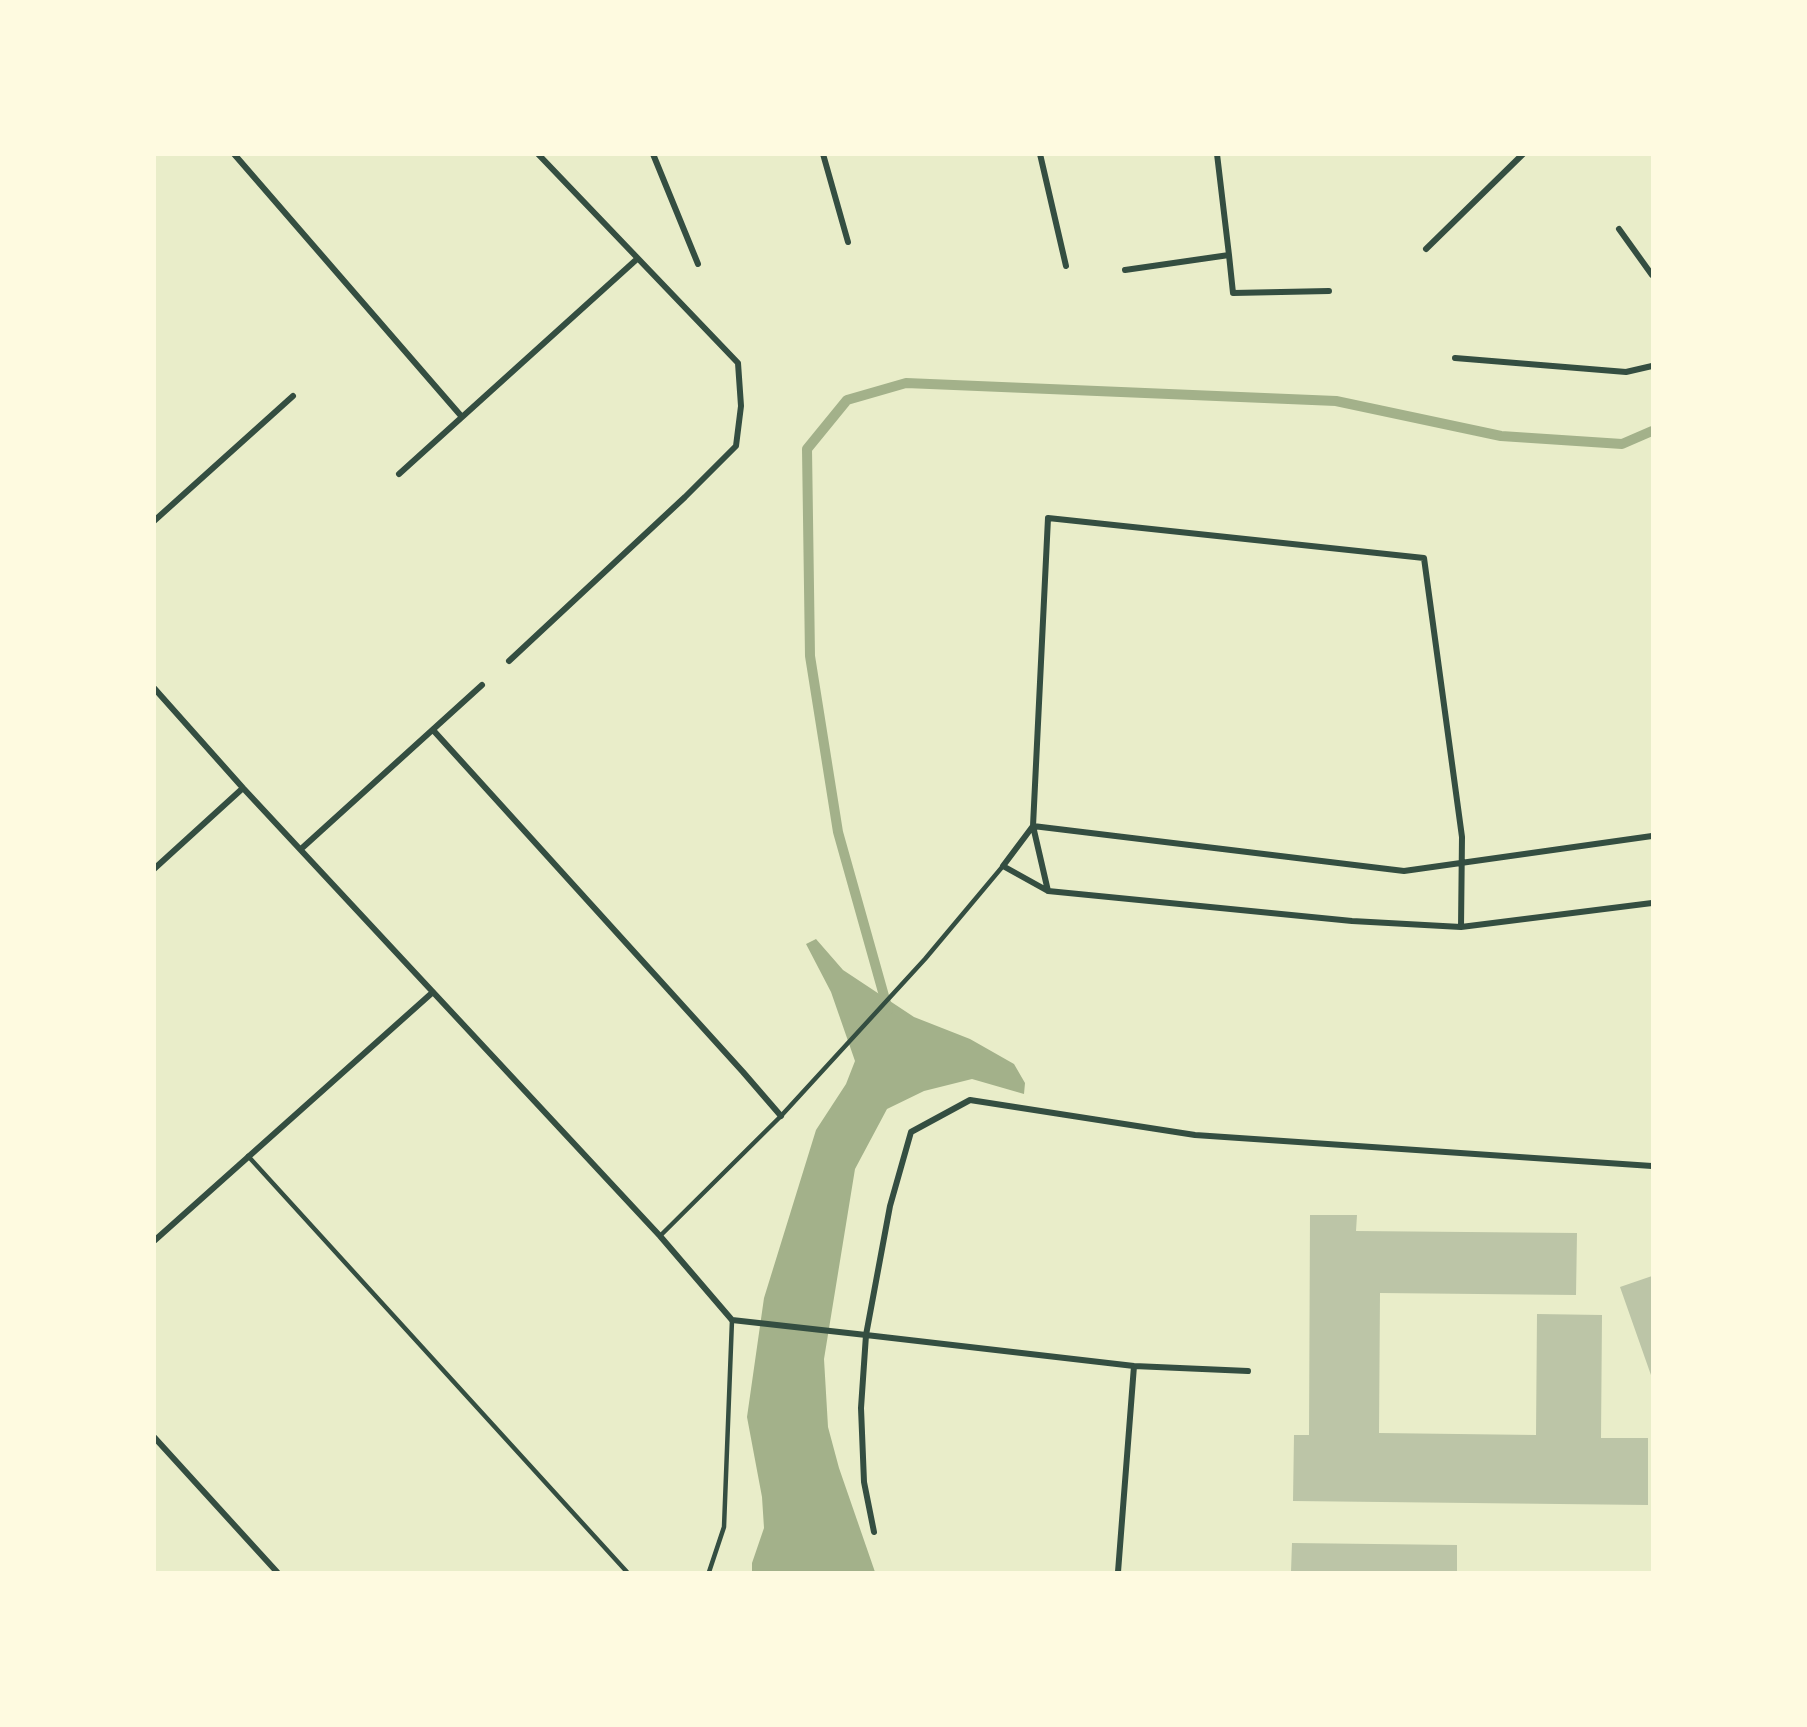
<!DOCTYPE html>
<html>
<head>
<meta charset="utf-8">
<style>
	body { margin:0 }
	#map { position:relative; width:1807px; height:1727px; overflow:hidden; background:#e9edc9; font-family:Ubuntu,sans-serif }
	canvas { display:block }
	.frame { position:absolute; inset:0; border:156px solid #fefae0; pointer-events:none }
</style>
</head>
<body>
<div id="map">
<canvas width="1807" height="1727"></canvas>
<div class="frame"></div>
</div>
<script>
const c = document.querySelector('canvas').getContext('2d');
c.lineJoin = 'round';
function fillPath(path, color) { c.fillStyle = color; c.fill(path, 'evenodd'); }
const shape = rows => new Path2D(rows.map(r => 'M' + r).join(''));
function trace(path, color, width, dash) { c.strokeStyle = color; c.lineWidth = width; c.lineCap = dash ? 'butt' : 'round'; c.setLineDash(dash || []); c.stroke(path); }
fillPath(shape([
	[816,939,843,970,914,1017,970,1039,1014,1064,1025,1083,1024,1094,972,1079,924,1091,887,1109,855,1169,824,1359,828,1427,839,1468,875,1572,752,1572,752,1563,764,1528,762,1497,747,1417,764,1298,816,1130,846,1084,855,1061,831,992,806,944]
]), '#a3b18a');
trace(shape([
	[888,1010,838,832,810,656,807,449,847,400,906,383,1336,401,1501,436,1622,444,1652,431]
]), '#a3b18a', 10);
fillPath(shape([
	[1310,1215,1357,1215,1356,1231,1577,1233,1576,1295,1380,1293,1379,1433,1536,1435,1537,1314,1602,1315,1601,1438,1648,1438,1648,1505,1293,1501,1294,1435,1309,1435],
	[1652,1276,1652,1378,1620,1287],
	[1292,1543,1457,1545,1457,1572,1291,1572]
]), '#bcc5a7');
trace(shape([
	[248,1156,627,1572],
	[660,1236,781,1116,925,959,1003,866],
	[709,1572,724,1527,732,1320]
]), '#344e41', 4.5);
trace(shape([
	[234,154,462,417],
	[653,154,698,264],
	[823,154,848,242],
	[1040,154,1066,266],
	[1217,154,1229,255],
	[1619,229,1652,275],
	[1426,249,1523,154],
	[1125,270,1229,255,1233,293,1329,291],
	[1455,358,1626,372,1652,366],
	[399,474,637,259],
	[154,521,293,396],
	[509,661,685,497,736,446,741,406,738,363,538,154],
	[154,688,243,788,660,1236,732,1320,866,1335,890,1206,911,1132,970,1100,1195,1135,1652,1166],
	[433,730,743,1072,781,1116],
	[1652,836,1404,871,1033,826,1003,866,1048,891,1352,921,1461,927,1652,903],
	[301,849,482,685],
	[154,869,243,788],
	[1048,891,1033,826,1048,518,1424,558,1462,837,1461,927],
	[154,1241,433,992],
	[154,1437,277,1572],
	[874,1532,864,1482,861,1408,866,1335,1134,1366,1248,1371],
	[1118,1572,1134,1366]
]), '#344e41', 6);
</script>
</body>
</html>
